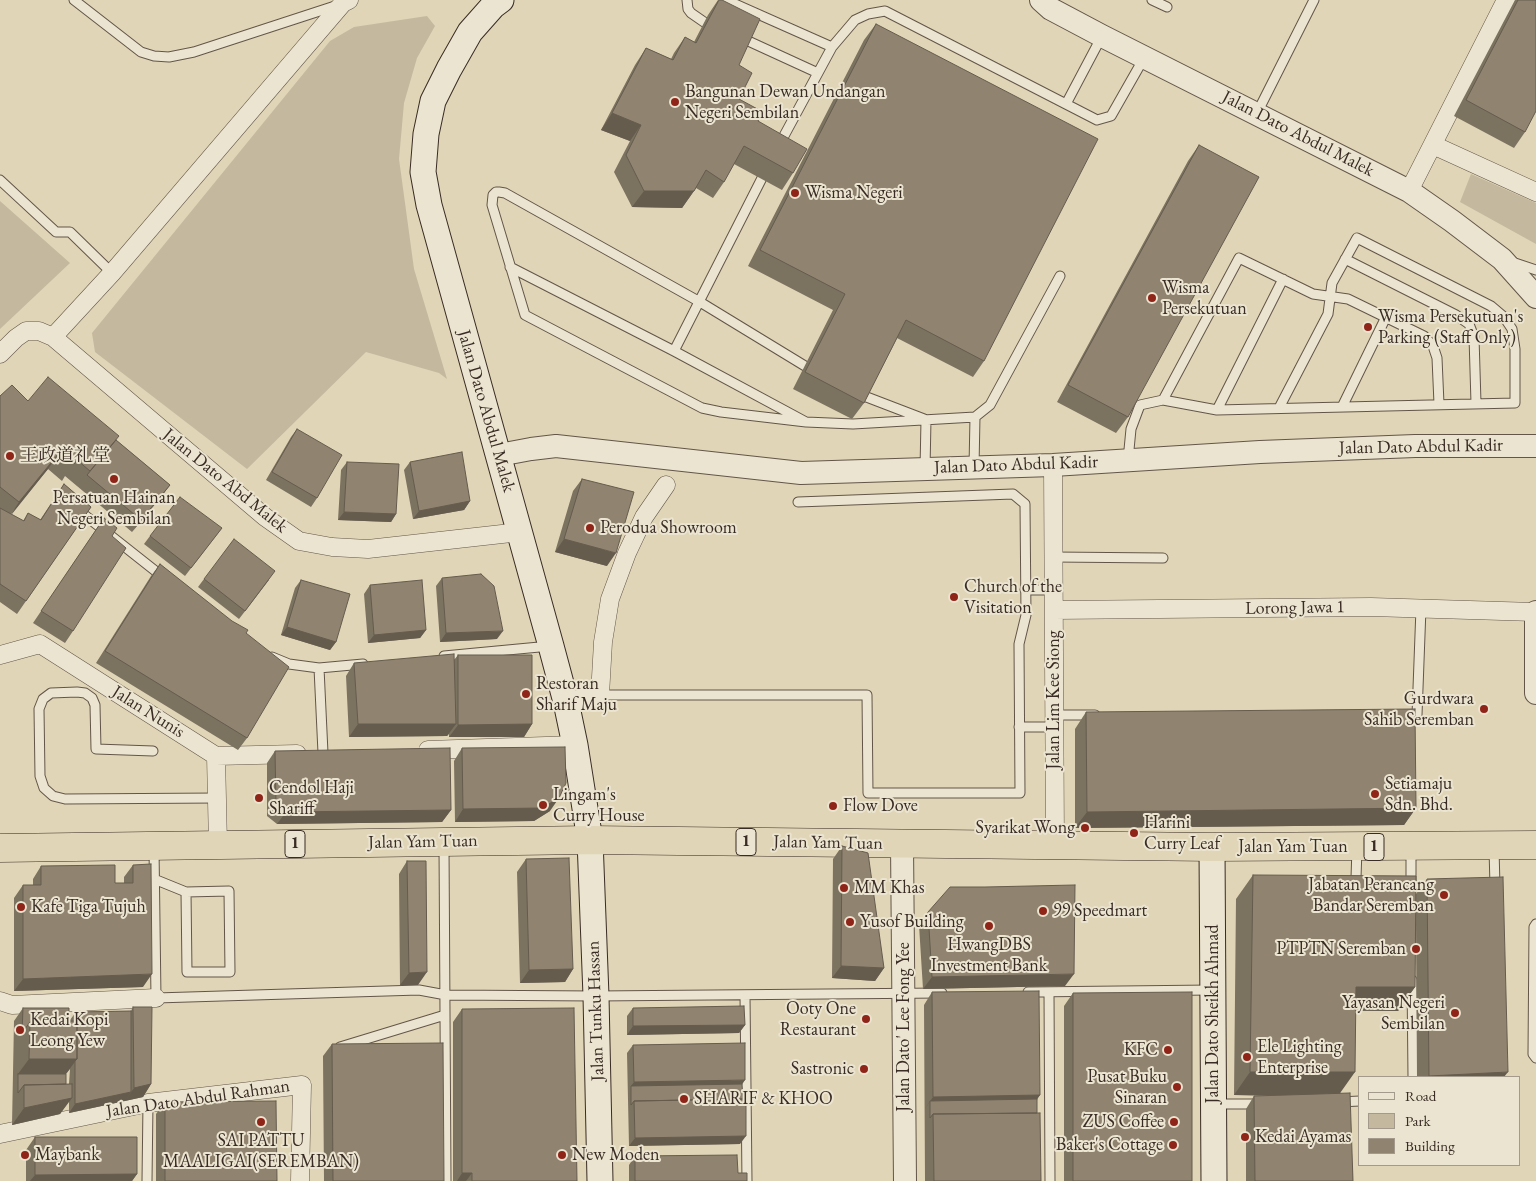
<!DOCTYPE html>
<html>
<head>
<meta charset="utf-8">
<style>
	body { margin:0 }
	#map { position:relative; width:1536px; height:1181px; overflow:hidden; background:#e0d5b7; font-family:"EB Garamond",serif }
	canvas { display:block }
	.legend { position:absolute; left:1358px; top:1076px; width:162px; height:90px; box-sizing:border-box; background:#ebe4d0; border:1px solid #a49a8b; margin:0; padding:6px 9px; list-style:none; font-size:15px; color:#392c24 }
	.legend li { display:flex; align-items:center; gap:10px; height:25px }
	.legend b { width:25px; border:1px solid #a49a8b }
</style>
</head>
<body>
<div id="map">
<canvas width="1536" height="1181"></canvas>
<ul class="legend">
<li><b style="height:6px;background:#ebe4d0"></b>Road</li>
<li><b style="height:14px;background:#c4b89e"></b>Park</li>
<li><b style="height:14px;background:#908470"></b>Building</li>
</ul>
</div>
<script>
const c = document.querySelector('canvas').getContext('2d');
c.lineJoin = 'round';
function fillPath(path, color) { c.fillStyle = color; c.fill(path, 'evenodd'); }
const shape = rows => new Path2D(rows.map(r => 'M' + r).join(''));
function trace(path, color, width, dash) { c.strokeStyle = color; c.lineWidth = width; c.lineCap = dash ? 'butt' : 'round'; c.setLineDash(dash || []); c.stroke(path); }
function drawText(font, color, halo, rows, align = 'center') {
  c.font = font + ' "EB Garamond","Noto Serif SC",serif'; c.lineWidth = 4; c.setLineDash([]); c.textBaseline = 'middle'; c.strokeStyle = halo; c.fillStyle = color; for (const [text, x, y, turn = 0] of rows) {
    c.save(); c.translate(x, y); c.rotate((+turn || 0) * Math.PI / 180); c.textAlign = isNaN(turn) ? turn : align; if (halo) c.strokeText(text, 0, 0); c.fillText(text, 0, 0); c.restore();
  }
}
fillPath(shape([
	[427,16,435,26,417,58,404,103,399,159,414,269,447,379,439,373,366,352,247,469,95,352,92,333,330,41,354,27],
	[1471,174,1536,203,1536,244,1460,202],
	[0,201,70,263,0,329]
]), '#c4b89e');
const service = shape([
	[74,0,141,52,154,56,169,57,194,52,338,5],
	[687,0,688,9,691,13,704,22],
	[726,0,832,47],
	[1152,0,1167,7],
	[746,40,818,73],
	[1066,104,1102,36],
	[1257,113,1314,0],
	[778,147,832,47,855,20,868,14,885,11,1097,120,1111,116,1144,58],
	[0,180,56,232,70,232,112,273],
	[1345,259,1456,315,1469,324,1474,337,1476,403],
	[1512,262,1536,270],
	[510,267,674,351,806,422,853,424,975,417,990,405,1060,276],
	[674,351,762,178],
	[805,366,700,302,505,193,499,192,496,192,493,195,492,205,525,315,702,408,721,412,806,422],
	[864,396,924,419],
	[1163,400,1239,258,1313,294,1348,299,1424,336,1433,346,1437,358,1439,404],
	[1342,407,1386,317],
	[1217,410,1283,279],
	[1128,460,1131,429,1140,405,1163,400,1217,410,1515,403,1515,349,1512,329,1504,317,1491,306,1357,238,1332,283,1328,314,1279,408],
	[974,467,975,417],
	[925,469,926,420],
	[77,509,163,577],
	[1053,557,1163,558],
	[1025,590,1054,590],
	[444,656,550,646],
	[272,657,289,664,319,668],
	[600,695,867,695,868,793,1020,793,1019,644,1026,615,1025,504,1013,494,798,502],
	[1054,715,1095,715],
	[1405,715,1417,715,1421,608],
	[1019,727,1054,727],
	[153,751,96,749,95,705,92,698,85,693,77,692,51,693,43,699,39,709,40,776,44,788,53,796,65,799,218,798],
	[323,753,319,668,363,664],
	[444,845,446,1181],
	[154,848,156,998,419,990,446,995,596,996,942,993],
	[1494,848,1495,887],
	[1411,850,1411,887],
	[1356,878,1357,848],
	[154,879,186,892,229,891,230,972,187,972,186,892],
	[1536,924,1534,927,1533,1054,1536,1058],
	[1412,980,1413,1077],
	[1028,992,1212,990],
	[1049,992,1050,1181],
	[745,995,747,1181],
	[340,1047,445,1015],
	[1339,1102,1360,1101],
	[1216,1104,1261,1104],
	[147,1181,148,1103]
]);
const minor = shape([
	[1433,145,1536,192],
	[1409,191,1506,0],
	[53,337,112,273,343,3,349,0],
	[0,354,16,338,26,331,39,331,53,337,265,517,299,541,332,547,368,549,520,532],
	[1053,465,1055,846],
	[1054,610,1371,607,1535,612],
	[0,655,40,644,216,756,218,845],
	[566,702,600,695,603,642,610,599,627,553,644,517,666,485],
	[428,750,575,745],
	[216,756,297,754],
	[0,1001,12,1005,156,998],
	[0,1134,148,1103,302,1085,300,1181]
]);
const tertiary = shape([
	[1041,0,1051,9,1102,36,1409,191,1452,221,1502,259,1536,297],
	[499,455,531,449,556,446,801,473,1053,465,1260,452,1415,446,1536,446],
	[1536,612,1536,693],
	[902,844,905,1181]
]);
const secondary = shape([
	[501,0,493,6,470,32,449,69,433,101,426,134,423,172,429,205,551,646,566,702,575,745,590,840,596,996,600,1181],
	[1212,847,1214,1181]
]);
const trunk = shape([
	[0,848,590,840,1212,847,1536,845]
]);
trace(service, '#635649', 11);
trace(minor, '#635649', 19);
trace(tertiary, '#635649', 24);
trace(secondary, '#392c24', 27);
trace(trunk, '#392c24', 29);
trace(service, '#ebe4d0', 9);
trace(minor, '#ebe4d0', 18);
trace(tertiary, '#ebe4d0', 22);
trace(secondary, '#ebe4d0', 25);
trace(trunk, '#e0d5b7', 28);
fillPath(shape([
	[718,0,739,65,739,99,758,121,793,173,782,190,734,164,724,182,713,198,696,188,682,208,632,207,614,172,630,141,601,130,635,65,646,48,671,59,674,53,685,37,694,42,708,15],
	[1515,0,1536,0,1525,132,1514,148,1454,116],
	[876,24,984,361,973,377,897,338,864,403,852,419,793,389,833,310,748,266,864,40],
	[1199,145,1128,417,1116,433,1057,402,1188,161],
	[0,396,28,401,116,440,170,485,161,497,132,532,65,476,62,481,48,469,11,514,23,521,28,513,40,520,64,484,91,507,17,614,0,602],
	[297,429,317,498,311,507,266,480,291,437],
	[347,462,396,514,391,522,338,520,341,470],
	[410,462,470,501,464,510,413,519,404,470],
	[582,479,607,566,555,552,573,491],
	[104,518,112,536,73,631,65,643,33,623],
	[222,528,185,576,144,544,150,536],
	[160,564,246,633,247,738,238,750,96,663,151,576],
	[442,578,497,639,440,642,436,586],
	[204,579,269,580,239,619,198,587],
	[301,580,336,642,330,650,281,635,295,588],
	[370,585,426,630,420,638,368,643,364,594],
	[458,655,532,724,524,737,449,737,449,734,447,736,349,737,346,676,354,663,454,660],
	[1086,712,1416,808,1404,825,1075,828,1075,729],
	[462,748,550,811,534,821,455,822,454,761],
	[275,751,451,810,442,822,277,824,267,816,267,763],
	[842,846,884,968,875,981,832,978,833,859],
	[526,859,573,969,565,982,520,983,517,872],
	[407,861,418,985,400,985,399,874],
	[133,865,143,987,14,991,14,898,23,885,33,885,33,879,41,866,115,883,124,883,124,877],
	[1253,875,1416,894,1427,879,1504,1077,1417,1077,1416,925,1415,987,1398,1011,1355,1011,1340,1094,1352,1162,1353,1181,1246,1181,1246,1109,1254,1096,1273,1096,1234,1095,1236,899],
	[928,912,1065,986,923,989,919,925],
	[932,992,1040,1095,1037,1099,1037,1113,1041,1181,925,1181,924,1005],
	[1073,993,1192,1181,1064,1181,1064,1006],
	[133,1007,151,1084,143,1097,69,1113,69,1101,60,1114,12,1125,14,1021,23,1008,70,1020,76,1012,131,1011],
	[70,1069,69,1084,66,1084,66,1074],
	[633,1008,745,1025,739,1033,627,1035,627,1016],
	[462,1009,577,1181,453,1181,453,1022],
	[332,1044,444,1181,324,1181,323,1056],
	[633,1045,742,1084,740,1144,629,1146,627,1053],
	[165,1102,277,1181,156,1181,156,1114],
	[35,1137,137,1174,132,1181,26,1181,26,1150],
	[635,1156,747,1181,629,1181,629,1165]
]), '#7c7260');
fillPath(shape([
	[612,113,641,125,630,141,601,130],
	[644,191,694,191,682,208,632,207],
	[59,453,48,469,8,519,19,502],
	[170,485,161,497,132,532,141,520],
	[470,501,464,510,413,519,419,511],
	[344,512,396,514,391,522,338,520],
	[564,539,616,553,607,566,555,552],
	[287,627,336,642,330,650,281,635],
	[426,630,420,638,368,643,374,635],
	[503,631,497,639,440,642,446,633],
	[358,724,456,724,447,736,349,737],
	[532,724,524,737,449,737,458,725],
	[559,798,550,811,534,821,455,822,463,809],
	[1416,808,1404,825,1075,828,1087,812],
	[451,810,442,822,277,824,286,812],
	[841,966,884,968,875,981,832,978],
	[573,969,565,982,520,983,529,970],
	[427,972,418,985,400,985,409,973],
	[152,974,143,987,14,991,23,979],
	[1074,974,1065,986,923,989,932,977],
	[1356,987,1415,987,1398,1011,1339,1010],
	[745,1025,739,1033,627,1035,633,1026],
	[29,1059,77,1059,60,1082,18,1074],
	[1250,1072,1355,1072,1338,1096,1234,1095],
	[1508,1072,1504,1077,1428,1077,1429,1076],
	[745,1080,739,1089,631,1086,634,1082],
	[151,1084,143,1097,125,1101,134,1088],
	[131,1092,125,1101,69,1113,75,1104],
	[1040,1095,1031,1108,930,1101,925,1109,933,1097],
	[72,1098,60,1114,12,1125,24,1108],
	[746,1136,740,1144,629,1146,635,1138],
	[462,1173,472,1173,466,1181,457,1181],
	[137,1174,132,1181,30,1181,35,1175]
]), '#655c4e');
const building = shape([
	[719,0,722,0,760,19,739,65,752,73,739,99,763,112,758,121,807,149,793,173,744,146,724,182,706,170,694,191,644,191,626,155,641,125,612,113,646,48,673,60,685,37,696,43,719,0],
	[1518,0,1536,0,1536,111,1525,132,1466,100,1518,0],
	[876,24,1098,139,984,361,906,320,864,403,805,372,845,294,760,250,876,24],
	[1199,145,1259,177,1128,417,1068,385,1199,145],
	[48,377,119,436,90,471,77,460,74,464,59,453,19,502,0,487,0,396,12,385,28,401,48,377],
	[297,429,342,455,317,498,272,472,297,429],
	[116,440,170,485,141,520,87,475,116,440],
	[462,452,470,501,419,511,410,462,462,452],
	[347,462,399,464,396,514,344,512,347,462],
	[582,479,634,492,616,553,564,539,582,479],
	[64,484,91,507,26,601,0,584,0,508,24,521,28,513,41,520,64,484],
	[180,497,222,528,191,568,150,536,180,497],
	[104,518,117,528,112,536,126,548,73,631,41,611,104,518],
	[234,539,275,571,245,611,204,579,234,539],
	[160,564,232,621,248,630,246,633,289,667,247,738,105,651,160,564],
	[481,574,494,586,503,631,446,633,442,578,481,574],
	[301,580,350,594,336,642,287,627,301,580],
	[422,580,426,630,374,635,370,585,422,580],
	[454,654,456,724,358,724,354,663,454,654],
	[458,655,532,655,532,724,458,725,458,655],
	[1415,709,1416,808,1087,812,1086,712,1415,709],
	[565,747,566,783,559,798,542,808,463,809,462,748,565,747],
	[450,748,451,810,286,812,276,803,275,751,450,748],
	[842,846,868,853,884,968,841,966,842,846],
	[569,858,573,969,529,970,526,859,569,858],
	[407,861,426,861,427,972,409,973,407,861],
	[151,864,152,974,23,979,23,885,41,885,41,866,115,865,115,883,133,883,133,865,151,864],
	[1253,875,1416,876,1415,987,1356,987,1355,1072,1250,1072,1253,875],
	[1503,877,1508,1072,1429,1076,1427,879,1503,877],
	[1075,885,1074,974,932,977,928,912,950,887,985,887,1075,885],
	[1039,991,1040,1095,933,1097,932,992,1039,991],
	[1192,992,1192,1181,1073,1181,1073,993,1192,992],
	[744,1006,745,1025,633,1026,633,1008,744,1006],
	[133,1007,152,1007,151,1084,134,1088,133,1007],
	[23,1008,69,1008,69,1021,30,1022,22,1033,23,1008],
	[574,1008,577,1181,472,1181,472,1173,462,1173,462,1009,574,1008],
	[131,1011,131,1092,75,1104,75,1061,77,1059,77,1021,76,1021,76,1012,131,1011],
	[77,1021,77,1059,29,1059,30,1022,77,1021],
	[443,1043,444,1181,333,1181,332,1044,443,1043],
	[745,1043,745,1080,634,1082,633,1045,745,1043],
	[18,1074,66,1074,66,1084,24,1085,18,1093,18,1074],
	[72,1084,72,1098,24,1108,24,1085,72,1084],
	[742,1084,743,1099,634,1101,631,1105,631,1086,742,1084],
	[1350,1093,1353,1181,1255,1181,1254,1096,1350,1093],
	[746,1099,746,1136,635,1138,634,1101,746,1099],
	[1037,1099,1037,1113,933,1114,930,1118,930,1101,1037,1099],
	[276,1101,277,1181,165,1181,165,1102,276,1101],
	[1040,1113,1041,1181,934,1181,933,1114,1040,1113],
	[35,1137,137,1137,137,1174,35,1175,35,1137],
	[737,1155,738,1173,747,1173,747,1181,635,1181,635,1156,737,1155]
]);
fillPath(building, '#908470');
trace(building, '#655c4e', 1);
for (const [x, y, r, color] of [
	[675,102,5,"#8f2418"],
	[795,193,5,"#8f2418"],
	[1152,298,5,"#8f2418"],
	[1368,327,5,"#8f2418"],
	[10,456,5,"#8f2418"],
	[114,479,5,"#8f2418"],
	[590,528,5,"#8f2418"],
	[954,597,5,"#8f2418"],
	[526,694,5,"#8f2418"],
	[1484,709,5,"#8f2418"],
	[1375,794,5,"#8f2418"],
	[259,798,5,"#8f2418"],
	[543,805,5,"#8f2418"],
	[833,806,5,"#8f2418"],
	[1085,828,5,"#8f2418"],
	[1134,833,5,"#8f2418"],
	[844,888,5,"#8f2418"],
	[1444,895,5,"#8f2418"],
	[21,907,5,"#8f2418"],
	[1043,911,5,"#8f2418"],
	[850,922,5,"#8f2418"],
	[989,926,5,"#8f2418"],
	[1416,949,5,"#8f2418"],
	[1455,1013,5,"#8f2418"],
	[866,1019,5,"#8f2418"],
	[20,1030,5,"#8f2418"],
	[1168,1050,5,"#8f2418"],
	[1247,1057,5,"#8f2418"],
	[864,1069,5,"#8f2418"],
	[1177,1087,5,"#8f2418"],
	[684,1099,5,"#8f2418"],
	[261,1122,5,"#8f2418"],
	[1174,1122,5,"#8f2418"],
	[1245,1137,5,"#8f2418"],
	[1173,1145,5,"#8f2418"],
	[25,1155,5,"#8f2418"],
	[562,1155,5,"#8f2418"]
]) { const dot = new Path2D(); dot.arc(x, y, r, 0, 2 * Math.PI); c.fillStyle = color; c.fill(dot); trace(dot, '#ebe4d0', 2); }
for (const [x, y, w] of [
	[746,842,20],
	[295,844,20],
	[1374,847,20]
]) { const box = new Path2D(); box.roundRect(x - w / 2, y - 13.5, w, 27, 4); c.fillStyle = '#ebe4d0'; c.fill(box); trace(box, '#392c24', 1); }
drawText('bold 16px', '#392c24', null, [
	["1",746,842],
	["1",295,844],
	["1",1374,847]
]);
drawText('18px', '#392c24', '#ebe4d0', [
	["Bangunan Dewan Undangan",685,92],
	["Negeri Sembilan",685,113],
	["Wisma Negeri",805,193],
	["Wisma",1162,288],
	["Persekutuan",1162,309],
	["Wisma Persekutuan's",1378,317],
	["Parking (Staff Only)",1378,338],
	["王政道礼堂",20,456],
	["Persatuan Hainan",114,498,"center"],
	["Negeri Sembilan",114,519,"center"],
	["Perodua Showroom",600,528],
	["Church of the",964,587],
	["Visitation",964,608],
	["Restoran",536,684],
	["Sharif Maju",536,705],
	["Gurdwara",1474,699,"right"],
	["Sahib Seremban",1474,720,"right"],
	["Setiamaju",1385,784],
	["Sdn. Bhd.",1385,805],
	["Cendol Haji",269,788],
	["Shariff",269,809],
	["Lingam's",553,795],
	["Curry House",553,816],
	["Flow Dove",843,806],
	["Harini",1144,823],
	["Curry Leaf",1144,844],
	["Syarikat Wong",1075,828,"right"],
	["Jabatan Perancang",1434,885,"right"],
	["Bandar Seremban",1434,906,"right"],
	["MM Khas",854,888],
	["Kafe Tiga Tujuh",31,907],
	["99 Speedmart",1053,911],
	["Yusof Building",860,922],
	["HwangDBS",989,945,"center"],
	["Investment Bank",989,966,"center"],
	["PTPTN Seremban",1406,949,"right"],
	["Yayasan Negeri",1445,1003,"right"],
	["Sembilan",1445,1024,"right"],
	["Ooty One",856,1009,"right"],
	["Restaurant",856,1030,"right"],
	["Kedai Kopi",30,1020],
	["Leong Yew",30,1041],
	["Ele Lighting",1257,1047],
	["Enterprise",1257,1068],
	["KFC",1158,1050,"right"],
	["Sastronic",854,1069,"right"],
	["Pusat Buku",1167,1077,"right"],
	["Sinaran",1167,1098,"right"],
	["SHARIF & KHOO",694,1099],
	["ZUS Coffee",1164,1122,"right"],
	["Kedai Ayamas",1255,1137],
	["SAI PATTU",261,1141,"center"],
	["MAALIGAI(SEREMBAN)",261,1162,"center"],
	["Baker's Cottage",1163,1145,"right"],
	["Maybank",35,1155],
	["New Moden",572,1155]
], 'left');
drawText('18px', '#392c24', '#ebe4d0', [
	["Jalan Dato Abdul Malek",1298,134,27],
	["Jalan Dato Abdul Malek",486,411,74],
	["Jalan Dato Abdul Kadir",1421,447,-1],
	["Jalan Dato Abdul Kadir",1016,465,-2],
	["Jalan Dato Abd Malek",225,481,39],
	["Lorong Jawa 1",1295,608,-1],
	["Jalan Lim Kee Siong",1054,700,-90],
	["Jalan Nunis",148,712,32],
	["Jalan Yam Tuan",423,842,-1],
	["Jalan Yam Tuan",828,843,1],
	["Jalan Yam Tuan",1293,847],
	["Jalan Tunku Hassan",596,1011,-92],
	["Jalan Dato Sheikh Ahmad",1213,1014,-90],
	["Jalan Dato' Lee Fong Yee",904,1027,-90],
	["Jalan Dato Abdul Rahman",198,1099,-8]
]);
</script>
</body>
</html>
